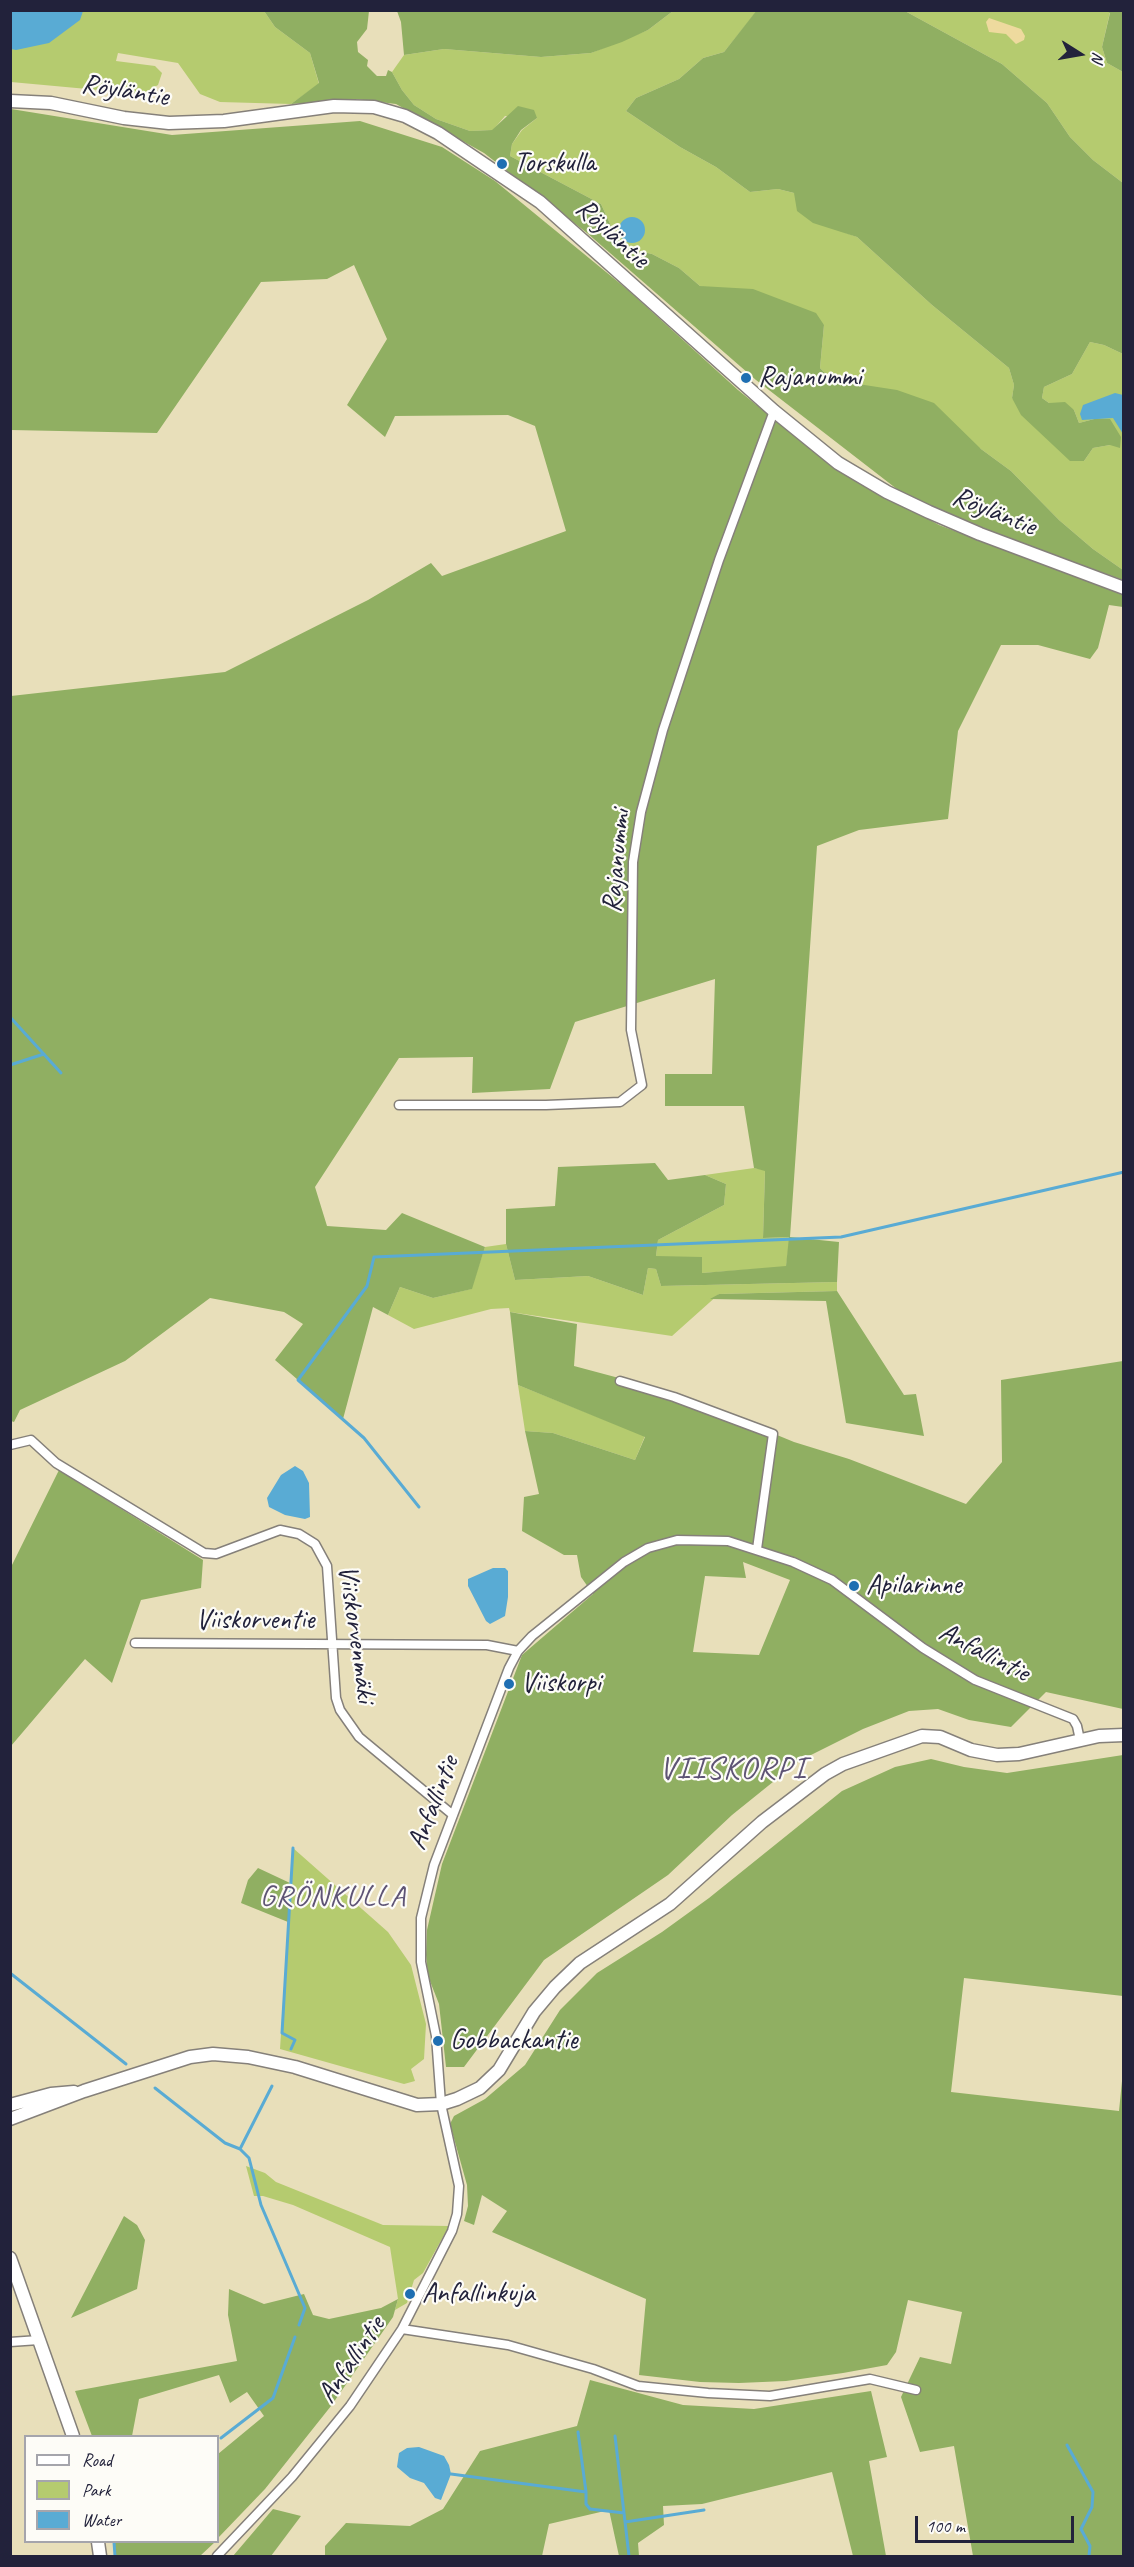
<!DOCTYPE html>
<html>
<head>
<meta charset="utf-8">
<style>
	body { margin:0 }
	#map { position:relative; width:1134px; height:2567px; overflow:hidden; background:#e8dfba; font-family:Caveat,sans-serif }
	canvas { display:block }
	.frame { position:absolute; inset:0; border:12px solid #22223b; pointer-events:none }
	.legend { position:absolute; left:24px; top:2435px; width:195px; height:108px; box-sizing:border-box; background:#fdfcf7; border:2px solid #a5a5ac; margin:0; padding:8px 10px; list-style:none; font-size:18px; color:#22223b }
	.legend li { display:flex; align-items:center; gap:12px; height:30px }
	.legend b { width:30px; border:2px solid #a5a5ac }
	.north { position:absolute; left:1050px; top:24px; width:60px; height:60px; -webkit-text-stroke:4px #fdfcf7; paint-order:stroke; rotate:101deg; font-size:16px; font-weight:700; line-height:24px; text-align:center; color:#22223b }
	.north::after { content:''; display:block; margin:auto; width:21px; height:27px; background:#22223b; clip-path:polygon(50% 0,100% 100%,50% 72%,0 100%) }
	.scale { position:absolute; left:915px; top:2516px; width:159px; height:27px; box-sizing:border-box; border:3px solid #22223b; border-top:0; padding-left:8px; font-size:18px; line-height:21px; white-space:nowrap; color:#22223b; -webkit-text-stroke:4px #fdfcf7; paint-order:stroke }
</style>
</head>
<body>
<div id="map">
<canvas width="1134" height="2567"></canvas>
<div class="frame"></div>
<ul class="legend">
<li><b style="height:8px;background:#fff"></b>Road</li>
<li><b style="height:16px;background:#b5cb6f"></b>Park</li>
<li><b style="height:16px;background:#59abd4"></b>Water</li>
</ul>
<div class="north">N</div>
<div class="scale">100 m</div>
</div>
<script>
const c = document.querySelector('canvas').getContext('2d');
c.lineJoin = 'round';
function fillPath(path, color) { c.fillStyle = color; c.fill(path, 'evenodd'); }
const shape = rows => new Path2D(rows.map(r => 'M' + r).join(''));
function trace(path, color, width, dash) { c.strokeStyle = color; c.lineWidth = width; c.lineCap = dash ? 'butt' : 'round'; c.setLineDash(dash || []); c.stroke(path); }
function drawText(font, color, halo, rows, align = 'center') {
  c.font = font + ' Caveat,sans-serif'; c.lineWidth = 4.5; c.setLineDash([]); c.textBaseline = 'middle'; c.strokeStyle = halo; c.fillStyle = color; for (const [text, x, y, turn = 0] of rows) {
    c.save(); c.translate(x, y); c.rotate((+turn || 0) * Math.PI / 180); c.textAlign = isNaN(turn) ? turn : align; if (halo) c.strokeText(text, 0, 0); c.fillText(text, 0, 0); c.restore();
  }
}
fillPath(shape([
	[1107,10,1110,12,1102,47,1107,63,1123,72,1123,183,1093,160,1070,137,1047,103,1002,64,905,11],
	[10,11,264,11,275,27,310,53,319,84,291,104,220,102,200,94,178,63,118,53,116,61,155,66,162,73,158,85,142,94,11,82],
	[673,11,757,11,724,52,703,58,679,79,636,98,626,111,680,147,716,167,750,192,778,189,794,193,838,230,857,237,932,305,1009,368,1014,385,1012,398,1084,461,1093,448,1110,445,1094,419,1079,423,1074,410,1049,403,1042,398,1044,387,1072,374,1090,342,1104,345,1123,354,1123,570,1093,549,1059,520,1011,471,981,449,851,384,832,380,820,368,824,325,700,286,679,268,652,254,630,249,617,239,601,204,510,156,512,144,522,130,537,118,505,116,493,130,470,131,436,119,414,105,402,90,392,72,404,55,444,49,541,57,591,53,648,30],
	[754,1168,765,1170,763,1238,790,1237,786,1267,702,1273,656,1256,658,1240,724,1205,726,1184,705,1175],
	[506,1244,515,1280,588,1276,643,1295,648,1268,656,1269,661,1286,837,1282,837,1291,719,1294,672,1336,510,1312,509,1308,491,1309,414,1329,388,1315,400,1287,433,1298,471,1289,485,1247],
	[518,1385,645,1436,635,1460,553,1433,525,1431],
	[293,1848,388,1932,411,1965,426,2024,424,2059,411,2069,415,2081,404,2084,280,2049],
	[246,2166,265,2173,276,2182,383,2225,449,2226,423,2273,414,2280,407,2303,395,2310,398,2299,390,2247,293,2205,263,2196,254,2196]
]), '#b5cb6f');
fillPath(shape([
	[757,10,905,11,1002,64,1047,103,1070,137,1093,160,1123,183,1123,354,1104,345,1090,342,1072,374,1044,387,1042,398,1049,403,1065,402,1074,410,1079,423,1094,419,1110,419,1121,437,1120,448,1110,445,1093,448,1084,461,1070,461,1021,415,1012,398,1014,385,1009,368,932,305,857,237,813,223,797,211,794,193,778,189,750,192,716,167,680,147,626,111,636,98,679,79,703,58,724,52],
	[264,11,369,11,367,29,357,42,358,52,368,60,367,66,377,76,386,76,388,70,392,72,402,90,414,105,436,119,470,131,492,130,518,106,534,110,537,118,521,130,512,144,510,156,601,204,617,239,630,249,652,254,679,268,700,286,753,289,816,313,824,325,820,368,832,380,897,390,934,403,981,449,1011,471,1059,520,1093,549,1123,570,1123,580,1005,537,902,493,756,380,587,233,484,153,396,104,356,99,291,104,319,83,310,53,275,27],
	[397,11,397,10,673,11,648,30,622,42,591,53,541,57,444,49,404,55,401,22],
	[1107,11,1123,11,1123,72,1107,63,1102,47,1110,13],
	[11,109,172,135,360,121,442,147,495,181,628,290,738,390,833,467,939,525,1123,595,1123,607,1109,605,1098,648,1090,659,1038,645,1001,645,958,731,948,819,859,830,817,846,790,1237,839,1242,837,1282,661,1286,656,1269,648,1268,643,1295,588,1276,515,1280,506,1244,506,1209,555,1206,558,1167,655,1163,668,1180,705,1175,726,1184,724,1205,658,1240,656,1256,702,1257,702,1273,786,1266,789,1237,763,1238,765,1171,754,1168,744,1106,665,1106,665,1074,712,1074,715,979,575,1022,550,1089,472,1093,473,1057,399,1058,315,1187,327,1226,386,1230,402,1213,485,1247,472,1289,433,1298,400,1287,388,1315,373,1307,343,1419,275,1360,303,1324,284,1312,210,1298,125,1361,20,1410,14,1422,11,1421,11,696,225,672,368,600,431,563,442,576,566,531,535,426,508,415,395,416,385,437,347,405,387,339,354,265,327,279,261,282,157,433,11,430],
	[837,1291,904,1395,916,1394,924,1436,846,1423,826,1301,710,1299,719,1294],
	[510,1312,577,1324,574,1366,675,1393,794,1442,849,1459,966,1504,1002,1462,1001,1380,1123,1361,1123,1709,1046,1692,1011,1727,969,1720,938,1709,909,1711,863,1729,799,1761,732,1815,668,1875,544,1960,464,2067,446,2067,439,2004,428,1976,426,1955,427,1930,442,1864,522,1655,593,1594,581,1577,577,1555,564,1555,522,1531,524,1497,539,1494,525,1431,553,1433,635,1460,645,1437,518,1385],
	[743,1562,790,1580,759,1655,693,1652,705,1576,746,1578],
	[59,1470,203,1560,201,1588,141,1600,112,1683,85,1659,11,1746,11,1567],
	[1123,1755,1123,1996,964,1978,951,2092,1119,2111,1123,2071,1123,2556,973,2556,954,2446,920,2452,901,2397,920,2357,951,2364,962,2312,908,2300,896,2352,887,2365,843,2373,786,2381,739,2383,700,2382,639,2375,646,2299,492,2232,507,2211,482,2195,474,2225,464,2221,468,2206,467,2185,450,2124,454,2116,485,2099,525,2065,560,2010,597,1973,662,1932,709,1898,842,1791,895,1767,931,1759,964,1767,1007,1773],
	[258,1868,290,1883,288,1922,241,1903,248,1880],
	[124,2216,137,2225,145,2240,137,2289,71,2318],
	[229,2289,264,2304,304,2294,313,2315,329,2319,381,2308,398,2299,393,2317,331,2406,265,2489,218,2538,218,2454,264,2416,247,2392,230,2403,219,2375,139,2399,132,2436,92,2436,75,2391,237,2361,228,2315],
	[590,2380,683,2405,754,2409,871,2391,887,2457,869,2461,886,2556,853,2556,832,2472,702,2504,663,2506,664,2525,638,2543,639,2556,619,2556,609,2510,549,2524,542,2556,325,2556,325,2546,346,2523,410,2526,443,2509,480,2451,577,2426],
	[273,2509,301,2516,271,2556,233,2556],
	[114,2542,215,2542,200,2556,115,2556]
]), '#90af62');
fillPath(shape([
	[989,18,1021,29,1025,36,1024,40,1016,44,1006,34,989,32,986,22]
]), '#eeda9e');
fillPath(shape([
	[10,11,11,10,83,11,80,20,49,43,16,50,11,49],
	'619 230a13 13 0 1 1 26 0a13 13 0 1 1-26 0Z',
	[1115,393,1123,395,1123,434,1113,418,1082,420,1080,414,1083,405],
	[295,1466,303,1471,309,1483,310,1517,305,1519,285,1515,269,1507,267,1498,281,1475],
	[493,1568,505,1568,508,1571,508,1597,505,1616,490,1624,486,1621,468,1586,468,1579],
	[419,2447,444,2456,449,2465,451,2474,441,2500,435,2498,424,2483,410,2478,397,2467,399,2453,407,2448]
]), '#59abd4');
trace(shape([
	[10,1017,61,1073],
	[10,1065,44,1054],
	[419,1507,364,1438,298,1380,367,1286,374,1257,841,1237,1124,1172],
	[10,1973,126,2064],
	[291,2049,295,2040,282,2033,293,1848],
	[272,2086,240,2149,249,2158,261,2205,305,2308,299,2325],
	[155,2088,225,2143,240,2149],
	[578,2432,586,2492],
	[615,2436,624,2513],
	[221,2438,273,2398,295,2337],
	[1067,2445,1093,2492,1092,2507,1081,2529,1090,2546,1089,2556],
	[451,2474,586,2492,586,2504,590,2509,624,2513,629,2556],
	[625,2522,704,2510],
	[114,2542,115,2556]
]), '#59abd4', 3);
const street = shape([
	[399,1105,546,1105,620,1102,642,1085,631,1030,633,862,641,812,663,730,719,560,774,411],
	[620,1381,674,1397,773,1434,757,1549],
	[10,1445,31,1440,56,1463,204,1553,216,1554,280,1530,299,1534,315,1544,327,1566,336,1698,340,1710,359,1737,453,1815],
	[135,1643,487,1645,518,1651],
	[402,2329,508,2345,593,2369,638,2386,708,2393,770,2396,870,2379,916,2390],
	[10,2342,39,2340],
	[217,2556,292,2477,350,2406,402,2329,452,2231,457,2214,459,2186,441,2104,436,2036,421,1962,421,1918,434,1865,509,1668,518,1651,532,1636,624,1562,648,1548,677,1540,728,1541,793,1562,832,1580,923,1648,975,1680,1073,1719,1077,1726,1080,1740]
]);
const secondary = shape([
	[10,101,51,103,124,118,169,123,224,121,334,106,374,107,405,116,438,133,540,202,774,411,838,463,887,492,929,512,980,534,1124,588],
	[10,2105,51,2094,74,2092],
	[10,2119,84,2091,190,2057,213,2054,248,2057,295,2067,417,2105,441,2104,457,2099,480,2088,499,2070,534,2012,555,1987,580,1963,670,1904,762,1822,825,1774,843,1764,922,1736,940,1737,971,1750,997,1755,1019,1754,1099,1736,1124,1735],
	[10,2258,73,2436],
	[98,2542,100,2556]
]);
trace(street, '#85807a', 11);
trace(secondary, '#85807a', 15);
trace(street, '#fff', 8);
trace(secondary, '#fff', 12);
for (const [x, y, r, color] of [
	[502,164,6,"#1f6fb2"],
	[746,378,6,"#1f6fb2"],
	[854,1586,6,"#1f6fb2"],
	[509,1684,6,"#1f6fb2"],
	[438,2041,6,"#1f6fb2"],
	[410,2294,6,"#1f6fb2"]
]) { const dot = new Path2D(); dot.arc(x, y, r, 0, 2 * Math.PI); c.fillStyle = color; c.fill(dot); trace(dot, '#fdfcf7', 2); }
drawText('28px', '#22223b', '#fdfcf7', [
	["Röyläntie",125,91,9],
	["Röyläntie",612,234,42],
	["Röyläntie",994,512,22],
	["Rajanummi",617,861,-85],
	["Viiskorventie",255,1621],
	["Viiskorvenmäki",356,1634,82],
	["Anfallintie",984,1653,27],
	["Anfallintie",434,1803,-69],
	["Anfallintie",352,2360,-56]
]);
drawText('28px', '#22223b', '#fdfcf7', [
	["Torskulla",514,164],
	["Rajanummi",758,378],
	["Apilarinne",866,1586],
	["Viiskorpi",521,1684],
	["Gobbackantie",450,2041],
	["Anfallinkuja",422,2294]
], 'left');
c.letterSpacing = '1.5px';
drawText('30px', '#5e5475', '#fdfcf7', [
	["GRÖNKULLA",333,1897]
]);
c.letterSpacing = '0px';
c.letterSpacing = '1.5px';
drawText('32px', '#5e5475', '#fdfcf7', [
	["VIISKORPI",733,1770]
]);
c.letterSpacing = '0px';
</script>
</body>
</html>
